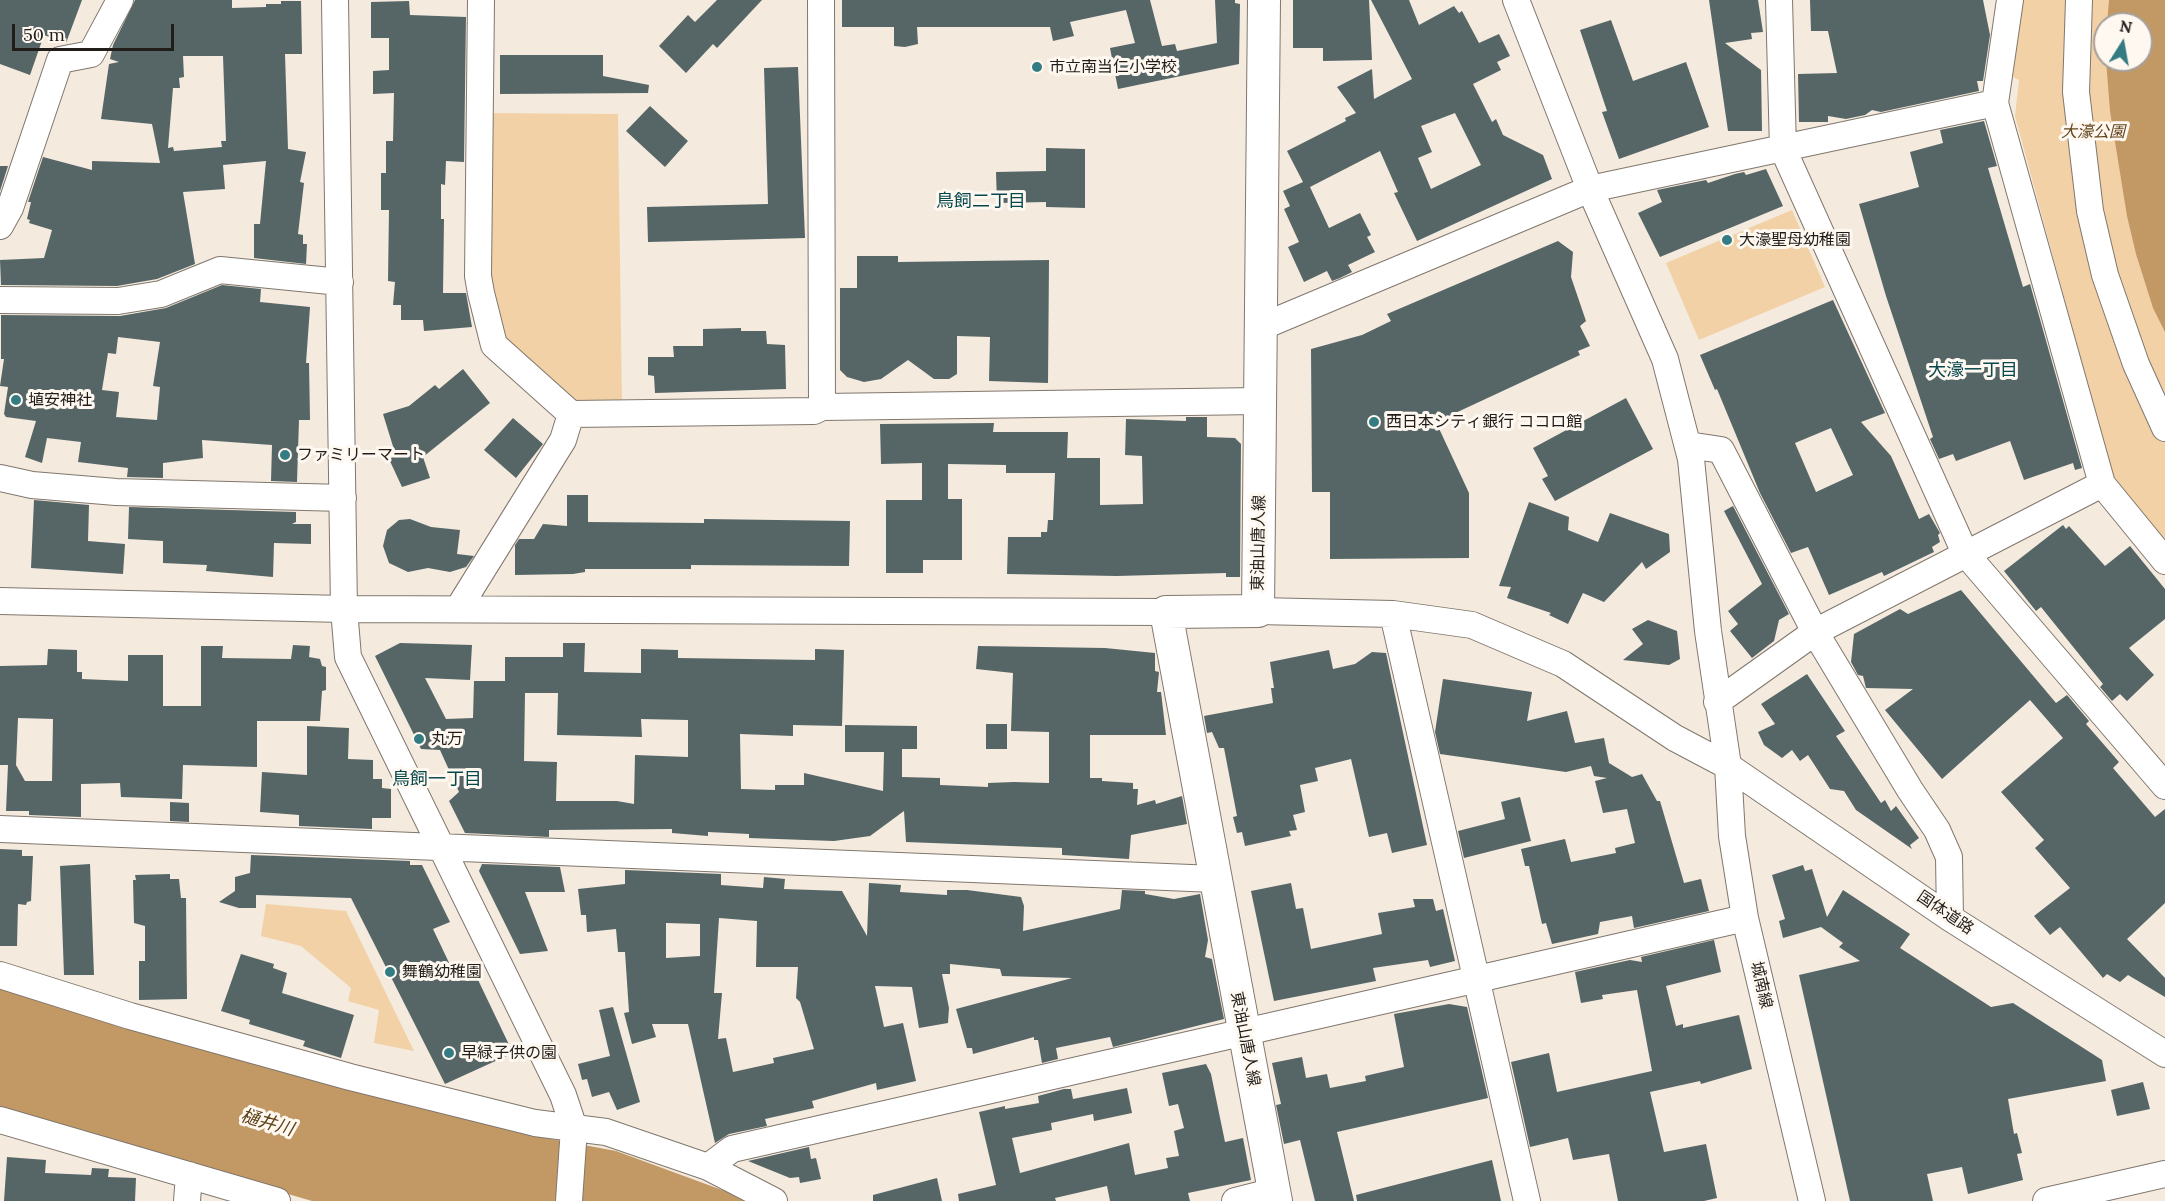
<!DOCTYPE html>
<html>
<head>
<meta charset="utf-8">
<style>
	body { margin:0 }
	#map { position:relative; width:2165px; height:1201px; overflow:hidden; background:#f4eade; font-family:Lora,serif }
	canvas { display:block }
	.north { position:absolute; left:2093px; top:12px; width:60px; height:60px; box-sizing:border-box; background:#fef8f1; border:2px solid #a6a09b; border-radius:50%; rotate:11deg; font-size:16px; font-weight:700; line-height:24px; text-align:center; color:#211d19 }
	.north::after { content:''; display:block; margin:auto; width:21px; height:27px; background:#347c83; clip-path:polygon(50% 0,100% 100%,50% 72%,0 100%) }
	.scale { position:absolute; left:12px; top:24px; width:162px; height:27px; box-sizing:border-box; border:3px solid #211d19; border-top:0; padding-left:8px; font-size:18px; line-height:21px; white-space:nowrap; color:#211d19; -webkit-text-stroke:4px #fef8f1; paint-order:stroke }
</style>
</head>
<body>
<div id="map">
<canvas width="2165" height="1201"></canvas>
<div class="north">N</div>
<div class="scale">50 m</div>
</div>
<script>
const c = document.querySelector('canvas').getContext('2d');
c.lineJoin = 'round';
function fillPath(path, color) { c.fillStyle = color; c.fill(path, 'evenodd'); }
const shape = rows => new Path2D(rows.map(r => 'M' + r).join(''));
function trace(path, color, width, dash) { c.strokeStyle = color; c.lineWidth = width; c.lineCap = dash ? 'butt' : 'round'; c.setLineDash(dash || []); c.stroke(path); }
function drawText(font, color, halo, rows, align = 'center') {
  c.font = font + ' Lora,"Noto Sans JP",serif'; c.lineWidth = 6; c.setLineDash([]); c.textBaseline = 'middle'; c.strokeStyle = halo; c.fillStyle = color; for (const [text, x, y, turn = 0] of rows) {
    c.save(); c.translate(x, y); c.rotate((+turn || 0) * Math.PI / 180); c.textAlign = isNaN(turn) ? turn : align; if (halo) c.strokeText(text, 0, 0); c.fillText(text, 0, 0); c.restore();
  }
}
fillPath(shape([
	[2020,0,2165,0,2165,549,2116,490,2015,116,2019,80,2013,77],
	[2105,24,2141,24,2141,60,2105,60],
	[485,113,618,114,622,407,574,407,500,344,487,291],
	[1792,210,1825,287,1699,340,1666,263],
	[266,904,346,911,414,1051,374,1043,379,1010,348,1001,351,988,301,946,261,936]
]), '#f2d1a7');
fillPath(shape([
	[2109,0,2165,0,2165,332,2153,308,2136,254,2127,216,2110,111,2106,60,2141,60,2141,24,2107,24],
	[0,986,308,1075,546,1138,616,1151,752,1201,312,1201,0,1110]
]), '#c29965');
fillPath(shape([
	[0,0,82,0,66,43,44,35,30,75,0,64],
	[135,0,232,0,232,8,266,7,266,4,281,4,281,1,301,1,302,54,285,54,288,149,306,152,300,182,304,183,298,234,303,235,303,244,307,244,306,264,254,258,254,224,260,224,266,161,223,165,225,189,183,192,195,264,157,279,117,286,1,285,0,260,44,258,52,230,29,223,30,220,27,219,31,202,28,202,43,157,92,170,92,161,160,163,152,124,101,119,109,64,119,62,110,59,113,45],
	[183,56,223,56,226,141,221,141,222,147,174,151,173,147,168,148,173,88,180,88,179,78,184,77],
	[717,0,762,0,717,48,713,44,686,73,659,46,688,15,695,22],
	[842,0,1150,0,1162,46,1175,44,1177,51,1217,43,1215,0,1235,0,1235,3,1240,4,1239,64,1118,89,1110,48,1135,43,1126,10,1070,22,1074,36,1053,41,1050,27,917,27,918,44,905,47,894,46,894,27,842,27],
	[1293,0,1369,0,1372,60,1323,61,1323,48,1293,48],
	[1371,0,1409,0,1419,25,1454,6,1459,13,1462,11,1479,43,1499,34,1510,56,1497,62,1501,70,1473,84,1492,122,1496,119,1503,135,1543,155,1552,179,1417,241,1394,193,1398,192,1380,151,1310,187,1329,228,1360,213,1371,235,1367,237,1375,252,1348,265,1352,272,1340,278,1332,281,1327,271,1304,282,1288,247,1299,242,1284,209,1290,206,1283,191,1303,182,1287,151,1346,121,1345,118,1356,113,1337,87,1372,69,1374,99,1412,79],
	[1455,113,1481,165,1431,189,1418,158,1432,152,1421,126],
	[1709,0,1758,0,1763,32,1751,33,1752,39,1725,43,1761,70,1762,131,1728,131],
	[1810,0,1983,0,1990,35,1983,81,1977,81,1979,91,1881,112,1872,110,1865,115,1846,119,1828,116,1828,122,1799,122,1798,74,1837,73,1828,31,1811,31],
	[409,1,410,15,466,17,464,162,446,161,445,185,441,184,441,219,444,219,443,293,466,293,472,327,424,331,423,320,401,320,401,305,393,305,395,282,388,281,389,210,381,210,381,173,386,173,386,141,393,141,394,93,373,94,373,71,389,70,389,38,371,38,371,2],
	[1611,20,1633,81,1686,62,1709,127,1619,159,1602,112,1607,111,1580,30],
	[500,55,603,55,603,76,649,85,648,93,500,94],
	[798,67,805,238,648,242,647,207,768,204,764,68],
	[650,106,688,141,665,167,626,131],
	[1984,121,1997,166,1988,168,2023,287,2030,284,2082,468,2075,470,2073,463,2024,480,2010,441,1956,461,1953,454,1939,459,1930,439,1933,437,1886,296,1859,204,1919,187,1910,152,1943,143,1940,130],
	[1046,148,1085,149,1085,208,1046,207,1046,202,997,203,996,172,1046,171],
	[0,166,8,166,0,191],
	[1766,169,1783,206,1660,257,1638,213,1662,202,1657,190,1706,180,1708,183,1735,174,1744,172,1746,175],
	[1558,241,1573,252,1571,277,1586,321,1580,326,1590,346,1578,351,1580,355,1436,422,1469,493,1469,558,1330,559,1330,492,1312,492,1311,349,1362,335,1391,321,1387,314],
	[857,256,898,256,898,262,1049,260,1048,383,989,381,990,337,957,336,957,374,949,379,934,379,908,360,881,379,864,382,847,377,840,370,840,288,857,288],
	[222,285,261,289,260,302,310,307,306,363,309,363,310,420,299,420,297,482,271,481,272,445,202,440,203,458,163,463,163,478,127,477,128,468,78,462,81,442,47,438,42,463,25,457,36,421,6,417,4,414,8,387,0,386,4,359,1,359,1,315,120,316,166,308],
	[118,337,160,342,153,386,160,387,157,420,116,417,119,392,102,390,108,353,116,354],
	[1833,300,1885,413,1861,422,1891,456,1919,519,1929,514,1940,533,1938,535,1940,542,1932,547,1934,552,1884,576,1882,572,1829,595,1808,547,1791,553,1760,493,1717,389,1715,390,1700,355],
	[1831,428,1853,475,1816,492,1795,443],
	[741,328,741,331,766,331,767,344,785,345,786,389,655,393,654,376,648,375,648,357,674,357,673,346,703,346,703,329],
	[463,369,490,403,423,457,430,478,402,487,389,459,396,456,383,414,409,406,435,385,439,389],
	[1626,398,1653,449,1555,501,1542,479,1548,476,1533,448],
	[1186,417,1207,417,1207,437,1235,438,1241,444,1240,577,1226,577,1226,573,1117,576,1007,574,1008,537,1041,537,1041,532,1047,532,1048,520,1053,520,1055,473,1006,473,1006,465,948,464,948,499,962,499,962,560,923,560,923,573,886,573,886,500,922,500,922,463,881,464,880,424,994,423,993,432,1068,432,1067,458,1100,458,1100,505,1143,504,1142,456,1125,455,1126,419,1186,421],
	[513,418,543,444,516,478,484,450],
	[567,495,588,495,588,522,704,523,704,519,850,521,849,566,691,565,691,569,585,569,585,572,573,574,515,575,515,545,519,539,534,539,543,524,567,526],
	[34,500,89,505,88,541,125,544,123,574,31,568],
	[1529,502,1569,517,1568,530,1598,542,1610,513,1669,534,1670,552,1646,569,1642,562,1604,602,1583,593,1568,624,1549,615,1551,613,1507,598,1511,587,1499,586],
	[1733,506,1789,614,1779,620,1774,641,1752,658,1730,631,1738,624,1728,611,1762,584,1724,511],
	[129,507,296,512,296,522,292,524,311,524,311,544,274,543,273,577,206,571,207,565,163,563,163,541,128,539],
	[410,519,431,527,460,530,457,554,474,556,466,567,450,572,428,568,408,572,389,563,383,546,387,530,399,520],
	[2063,525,2066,529,2069,526,2105,566,2130,546,2165,589,2165,619,2129,648,2154,675,2127,701,2120,694,2112,701,2100,687,2103,684,2041,607,2036,611,2004,571],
	[1961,590,2056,703,2067,695,2089,721,2086,724,2119,762,2113,768,2155,817,2165,809,2165,903,2127,939,2165,978,2165,997,2128,975,2120,982,2107,974,2103,978,2060,927,2050,935,2034,916,2070,888,2035,848,2044,840,2001,792,2063,738,2030,700,1942,779,1885,710,1913,689,1866,688,1863,676,1858,675,1851,662,1854,634,1900,609,1908,614],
	[1648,620,1677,631,1680,659,1669,665,1623,660,1643,644,1632,629],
	[400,643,472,645,470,680,425,678,446,719,473,718,474,681,505,681,505,657,563,657,563,643,585,643,584,672,641,673,641,649,678,650,678,658,815,660,815,649,844,650,842,726,793,725,793,736,740,734,741,789,775,790,775,785,804,785,804,773,883,791,884,752,845,752,845,725,917,726,917,749,902,749,902,777,940,778,940,785,988,787,988,783,1014,782,1049,783,1049,732,1011,731,1013,673,976,669,978,646,1105,648,1155,653,1155,671,1159,672,1157,692,1161,692,1166,735,1090,735,1090,778,1102,778,1102,781,1133,783,1133,789,1138,789,1137,805,1155,800,1156,804,1182,796,1187,824,1131,835,1129,859,1062,855,1062,848,906,842,904,811,870,836,834,841,749,838,749,834,708,832,708,836,672,833,672,829,549,830,549,837,465,833,449,801,459,792,440,750,421,749,375,656],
	[525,693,558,693,557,735,642,737,641,719,688,720,688,757,635,755,634,804,617,801,556,801,557,762,524,761],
	[293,645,310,646,309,657,320,659,322,666,326,667,326,690,322,691,320,721,257,721,257,767,183,765,182,799,121,797,120,783,81,784,81,817,29,815,29,811,6,811,8,765,0,765,0,666,47,665,48,649,77,650,77,672,82,672,82,679,128,681,128,655,163,655,163,706,201,706,201,646,223,646,222,658,291,659],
	[18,718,53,719,52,781,25,781,16,765],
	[1329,650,1333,669,1355,664,1372,652,1386,653,1427,845,1392,853,1387,833,1369,837,1351,759,1315,768,1318,781,1300,785,1305,812,1293,815,1297,830,1289,831,1291,836,1245,846,1242,832,1237,833,1233,817,1237,816,1224,748,1219,748,1212,732,1207,733,1204,716,1273,703,1271,688,1274,688,1270,662],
	[1807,674,1845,731,1836,736,1881,803,1885,800,1891,811,1896,806,1919,838,1910,845,1912,849,1856,810,1844,791,1830,789,1808,755,1800,761,1792,750,1782,758,1764,745,1758,732,1775,724,1761,704],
	[1443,679,1532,692,1527,721,1567,711,1575,743,1604,738,1609,763,1632,777,1642,774,1657,801,1660,801,1684,883,1701,879,1709,911,1634,928,1632,916,1600,922,1598,934,1552,944,1546,923,1542,924,1529,866,1525,866,1521,849,1565,839,1571,862,1616,853,1615,848,1635,843,1627,809,1603,813,1595,781,1607,778,1594,776,1591,766,1566,772,1440,754,1435,732],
	[986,724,1007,724,1007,749,986,749],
	[307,726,349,728,348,759,373,760,373,779,382,779,382,788,391,789,391,818,372,818,372,829,299,826,299,815,260,812,262,772,307,775],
	[1520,797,1531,841,1464,858,1458,831,1505,819,1501,802],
	[170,802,189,803,189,822,170,821],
	[0,849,22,850,22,856,33,856,31,901,27,902,26,905,18,904,17,946,0,946],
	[251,855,410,861,410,865,422,865,450,922,433,929,452,969,469,961,513,1053,445,1084,351,898,256,895,256,908,239,908,219,902,235,891,235,877,250,873],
	[90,864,94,975,64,975,60,866],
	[482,864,560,867,565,892,525,892,548,951,520,954,479,871],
	[1803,865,1805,871,1812,869,1827,917,1843,890,1910,934,1900,948,1991,1007,2013,1003,2102,1060,2106,1081,2008,1099,2014,1134,2017,1133,2022,1153,2017,1154,2023,1180,1968,1194,1962,1167,1927,1174,1933,1201,1850,1201,1799,975,1860,961,1839,947,1843,943,1821,927,1783,938,1779,921,1785,919,1772,875],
	[625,870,721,874,721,885,763,888,764,877,785,879,784,889,842,891,867,936,869,883,901,885,900,892,947,895,947,890,967,890,1021,897,1024,906,1023,931,1120,909,1122,890,1145,891,1145,894,1174,899,1200,894,1208,940,1205,957,1212,959,1224,1019,1113,1047,1110,1037,1056,1048,1058,1059,1042,1063,1038,1040,1034,1040,1034,1037,973,1054,972,1048,967,1048,956,1009,1072,978,1002,976,1000,969,950,964,950,974,942,974,949,1008,948,1023,919,1028,912,987,875,986,884,1027,903,1023,916,1081,877,1090,876,1083,812,1101,814,1108,765,1119,767,1126,729,1134,715,1143,688,1024,652,1024,656,1037,632,1044,624,1013,629,1012,625,952,618,952,616,929,587,932,586,915,581,915,578,889,625,884],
	[719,918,757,921,756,967,798,967,796,998,800,1002,814,1049,773,1058,774,1063,733,1072,726,1038,718,1039,722,993,714,993],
	[666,923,700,924,700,956,666,958],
	[170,874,170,879,179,879,181,898,186,898,187,999,139,1000,139,961,145,961,145,926,134,923,133,880,136,880,135,875],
	[1291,883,1296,909,1303,908,1311,949,1382,934,1378,913,1415,907,1413,899,1433,899,1436,911,1443,909,1455,961,1430,967,1428,960,1373,968,1376,981,1274,1001,1251,891],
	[1714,940,1721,972,1666,986,1676,1026,1683,1024,1683,1028,1739,1015,1752,1069,1701,1084,1700,1081,1650,1092,1664,1152,1706,1144,1717,1198,1704,1201,1618,1201,1609,1154,1573,1160,1568,1138,1530,1147,1511,1062,1549,1053,1557,1092,1652,1071,1637,990,1602,995,1603,999,1581,1003,1575,972,1630,960,1642,962,1641,957],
	[241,954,274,964,273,968,287,973,282,993,354,1015,341,1058,303,1046,305,1041,249,1024,250,1020,221,1011],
	[1449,1004,1467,1007,1488,1098,1337,1132,1354,1201,1315,1201,1300,1140,1284,1144,1276,1105,1281,1104,1272,1063,1302,1057,1306,1078,1327,1074,1330,1088,1366,1081,1365,1076,1404,1067,1394,1014],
	[613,1007,640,1102,617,1110,609,1092,592,1097,587,1079,582,1080,578,1064,610,1056,599,1010],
	[1206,1064,1211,1074,1225,1142,1243,1138,1251,1180,1188,1193,1190,1201,1110,1201,1107,1186,1055,1198,1056,1201,959,1201,958,1194,996,1185,979,1112,1005,1106,1005,1109,1039,1103,1038,1096,1064,1089,1071,1089,1073,1099,1127,1088,1132,1113,1094,1121,1093,1114,1051,1123,1052,1130,1012,1138,1020,1173,1129,1143,1135,1175,1168,1168,1166,1158,1179,1156,1174,1131,1184,1128,1178,1104,1169,1106,1162,1073],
	[2143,1082,2150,1109,2117,1116,2111,1090],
	[809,1147,811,1159,816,1158,821,1179,800,1183,799,1177,790,1178,748,1161],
	[7,1157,46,1160,45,1173,91,1175,92,1168,109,1169,108,1177,136,1178,135,1201,4,1201],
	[1492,1160,1501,1201,1357,1201,1356,1195],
	[937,1178,942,1201,873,1201,873,1195]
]), '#566667');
const minor = shape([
	[335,0,344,609,348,657,563,1095,574,1128,569,1201],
	[821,0,822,407,1260,401],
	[1516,0,1590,189,1665,359,1691,459,1708,631,1728,766,1732,836,1745,918,1812,1201],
	[1779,0,1783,149,1965,553,2165,786],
	[2010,0,1995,103,2102,484,2165,561],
	[2079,0,2076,92,2090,211,2105,275,2136,364,2165,428],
	[0,226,10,208,60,60,91,54,120,0],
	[0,300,118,301,161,294,220,270,340,282],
	[1261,327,1590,189,1995,103],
	[571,414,814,411,822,407],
	[1688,445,1721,450,1815,632,1910,790,1937,830,1949,857,1950,918],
	[0,478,32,485,116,492,343,498],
	[0,601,344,609,1166,612],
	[458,609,563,440,571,414,494,345,481,293,478,276,481,0],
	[1258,611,1393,614,1472,625,1563,664,1675,738,1728,766,1950,918,2165,1054],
	[1393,614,1527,1201],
	[1717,702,1815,632,2102,484],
	[0,829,1215,879],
	[0,975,130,1016,350,1077,535,1123,606,1132,708,1167,774,1201],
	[0,1120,277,1201],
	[708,1167,732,1149,1745,918],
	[187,1201,189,1175],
	[1235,1201,1274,1191],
	[2046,1201,2165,1174]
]);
const major = shape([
	[1264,0,1258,611,1166,612,1276,1201]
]);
trace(minor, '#80776d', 28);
trace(major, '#80776d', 34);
trace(minor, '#fff', 26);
trace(major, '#fff', 32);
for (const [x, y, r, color] of [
	[1037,67,6,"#347c83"],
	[1727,240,6,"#347c83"],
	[16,400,6,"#347c83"],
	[1374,422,6,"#347c83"],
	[285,455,6,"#347c83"],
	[419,739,6,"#347c83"],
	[390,972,6,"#347c83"],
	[449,1053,6,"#347c83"]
]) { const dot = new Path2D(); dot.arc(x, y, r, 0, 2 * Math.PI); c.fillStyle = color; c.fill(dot); trace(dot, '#fef8f1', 2); }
drawText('16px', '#211d19', '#fef8f1', [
	["市立南当仁小学校",1049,67],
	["大濠聖母幼稚園",1739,240],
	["埴安神社",28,400],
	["西日本シティ銀行 ココロ館",1386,422],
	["ファミリーマート",297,455],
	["丸万",431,739],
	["舞鶴幼稚園",402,972],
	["早緑子供の園",461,1053]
], 'left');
drawText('italic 16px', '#62451d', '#fef8f1', [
	["大濠公園",2093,132]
]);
drawText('16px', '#211d19', '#fef8f1', [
	["東油山唐人線",1259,543,-89],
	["国体道路",1945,913,34],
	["城南線",1761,985,77],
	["東油山唐人線",1245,1039,79]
]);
drawText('18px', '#07484d', '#fef8f1', [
	["鳥飼二丁目",981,202],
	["大濠一丁目",1973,371],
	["鳥飼一丁目",437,780]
]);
drawText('italic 18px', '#5e4219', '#fef8f1', [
	["樋井川",267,1123,16]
]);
</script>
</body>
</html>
